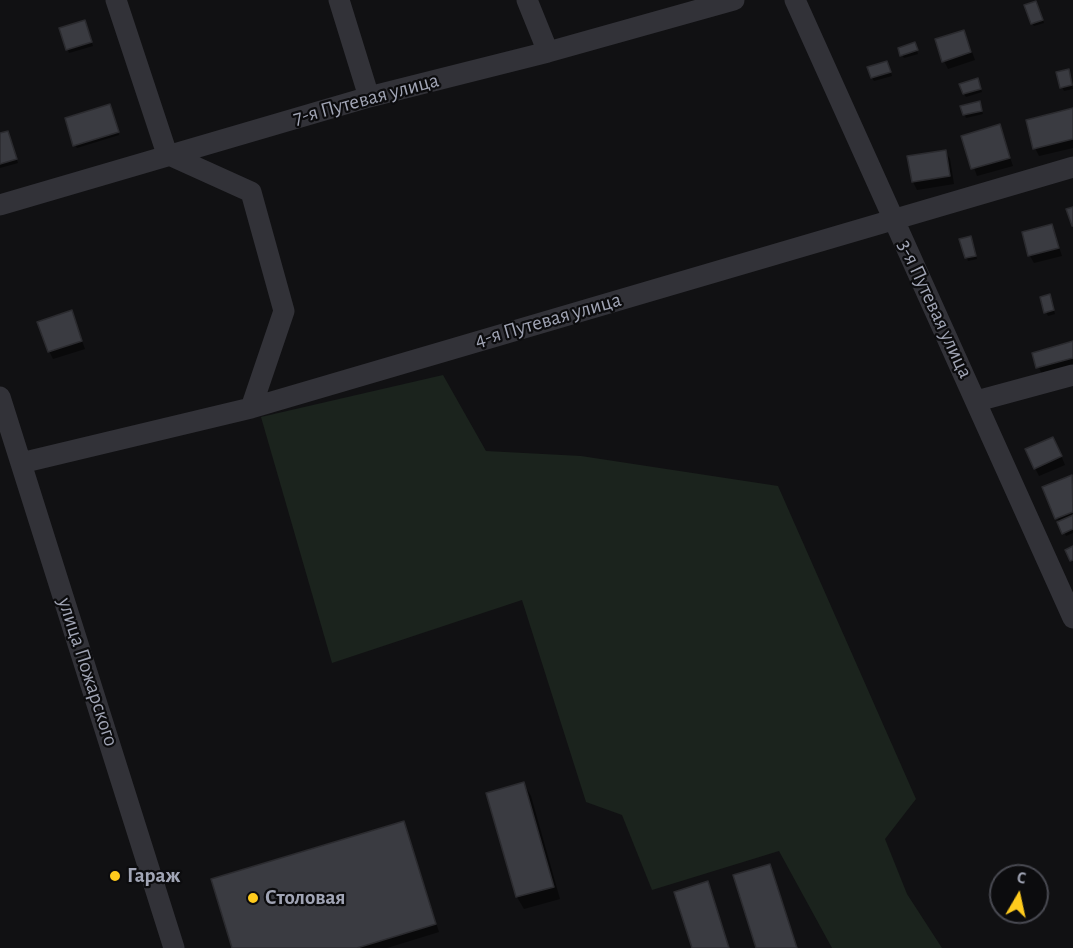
<!DOCTYPE html>
<html>
<head>
<meta charset="utf-8">
<style>
	body { margin:0 }
	#map { position:relative; width:1073px; height:948px; overflow:hidden; background:#111113; font-family:"Alegreya Sans",sans-serif }
	canvas { display:block }
	.north { position:absolute; left:989px; top:864px; width:60px; height:60px; box-sizing:border-box; background:#0c0c0e; border:2px solid #484951; border-radius:50%; rotate:9deg; font-size:16px; font-weight:700; line-height:24px; text-align:center; color:#a1a5b5 }
	.north::after { content:''; display:block; margin:auto; width:21px; height:27px; background:#ffcb1d; clip-path:polygon(50% 0,100% 100%,50% 72%,0 100%) }
</style>
</head>
<body>
<div id="map">
<canvas width="1073" height="948"></canvas>
<div class="north">С</div>
</div>
<script>
const c = document.querySelector('canvas').getContext('2d');
c.lineJoin = 'round';
function fillPath(path, color) { c.fillStyle = color; c.fill(path, 'evenodd'); }
const shape = rows => new Path2D(rows.map(r => 'M' + r).join(''));
function trace(path, color, width, dash) { c.strokeStyle = color; c.lineWidth = width; c.lineCap = dash ? 'butt' : 'round'; c.setLineDash(dash || []); c.stroke(path); }
function drawText(font, color, halo, rows, align = 'center') {
  c.font = font + ' "Alegreya Sans",sans-serif'; c.lineWidth = 4.5; c.setLineDash([]); c.textBaseline = 'middle'; c.strokeStyle = halo; c.fillStyle = color; for (const [text, x, y, turn = 0] of rows) {
    c.save(); c.translate(x, y); c.rotate((+turn || 0) * Math.PI / 180); c.textAlign = isNaN(turn) ? turn : align; if (halo) c.strokeText(text, 0, 0); c.fillText(text, 0, 0); c.restore();
  }
}
fillPath(shape([
	[443,375,486,451,581,456,778,486,916,799,885,839,907,894,942,948,832,948,779,851,652,890,622,815,586,802,522,600,332,663,261,417]
]), '#1b231d');
fillPath(shape([
	[1038,6,1044,23,1034,26,1032,23],
	[86,25,93,46,69,53,61,29],
	[964,31,975,60,948,69,944,61],
	[916,48,918,54,904,58,902,55],
	[889,66,892,76,874,81,872,78],
	[1070,75,1073,89,1064,91,1062,87],
	[979,83,982,92,966,97,964,94],
	[979,102,983,114,966,118,962,107],
	[111,109,119,135,77,148,75,145],
	[1073,110,1073,148,1039,156,1035,148],
	[999,126,1013,166,977,176,963,137],
	[0,135,9,136,18,163,0,168],
	[945,151,950,159,954,184,917,190,913,182],
	[1052,226,1062,256,1034,263,1030,256],
	[961,240,972,241,977,259,968,261],
	[1051,299,1055,314,1048,316,1046,312],
	[71,312,85,349,53,359,49,351],
	[1073,343,1073,367,1042,375,1034,354],
	[1057,446,1065,465,1039,476,1035,468],
	[1071,477,1073,533,1066,536,1057,518],
	[524,784,531,796,560,899,524,909,517,897,488,794],
	[404,823,439,932,387,948,233,948]
]), '#0007');
const building = shape([
	[1036,1,1043,20,1031,24,1024,5,1036,1],
	[85,20,92,42,66,50,59,28,85,20],
	[964,30,971,52,942,62,935,39,964,30],
	[915,42,918,50,900,56,898,48,915,42],
	[887,61,891,72,871,78,867,67,887,61],
	[1069,69,1072,85,1060,88,1056,72,1069,69],
	[978,78,981,89,963,94,959,84,978,78],
	[980,101,982,111,963,115,960,106,980,101],
	[110,104,119,132,73,146,65,118,110,104],
	[1073,108,1073,139,1033,149,1026,120,1073,108],
	[1000,124,1010,158,971,169,961,136,1000,124],
	[8,131,17,159,0,164,0,133,8,131],
	[946,150,950,176,912,182,907,156,946,150],
	[1073,207,1073,226,1072,226,1066,209,1073,207],
	[1052,224,1059,248,1028,256,1022,232,1052,224],
	[971,236,976,256,965,258,959,239,971,236],
	[1050,294,1054,310,1044,313,1040,297,1050,294],
	[72,310,82,341,48,352,37,322,72,310],
	[1073,341,1073,358,1036,368,1032,353,1073,341],
	[1053,437,1062,456,1034,469,1025,449,1053,437],
	[1072,475,1073,512,1055,519,1042,487,1072,475],
	[1073,515,1073,529,1062,534,1057,522,1073,515],
	[1073,546,1073,560,1070,561,1065,550,1073,546],
	[524,782,554,887,516,897,486,793,524,782],
	[404,821,436,924,357,948,232,948,211,879,404,821],
	[770,864,797,948,756,948,733,875,770,864],
	[708,881,729,948,692,948,674,892,708,881]
]);
fillPath(building, '#3a3b41');
trace(building, '#2b2b2f', 1.5);
trace(shape([
	[116,0,167,154,251,192,284,311,251,408],
	[339,0,369,97],
	[527,0,548,52],
	[795,0,1073,618],
	[0,205,369,97,548,52,734,0],
	[0,397,174,948],
	[977,401,1073,375],
	[21,463,251,408,1073,167]
]), '#323238', 21);
for (const [x, y, r, color] of [
	[115,876,6,"#ffcb1d"],
	[253,898,6,"#ffcb1d"]
]) { const dot = new Path2D(); dot.arc(x, y, r, 0, 2 * Math.PI); c.fillStyle = color; c.fill(dot); trace(dot, '#0c0c0e', 2); }
drawText('21px', '#a1a5b5', '#0c0c0e', [
	["7-я Путевая улица",366,99,-15],
	["3-я Путевая улица",935,309,65],
	["4-я Путевая улица",548,320,-16],
	["улица Пожарского",88,672,72]
]);
drawText('bold 21px', '#a1a5b5', '#0c0c0e', [
	["Гараж",127,876],
	["Столовая",265,898]
], 'left');
</script>
</body>
</html>
